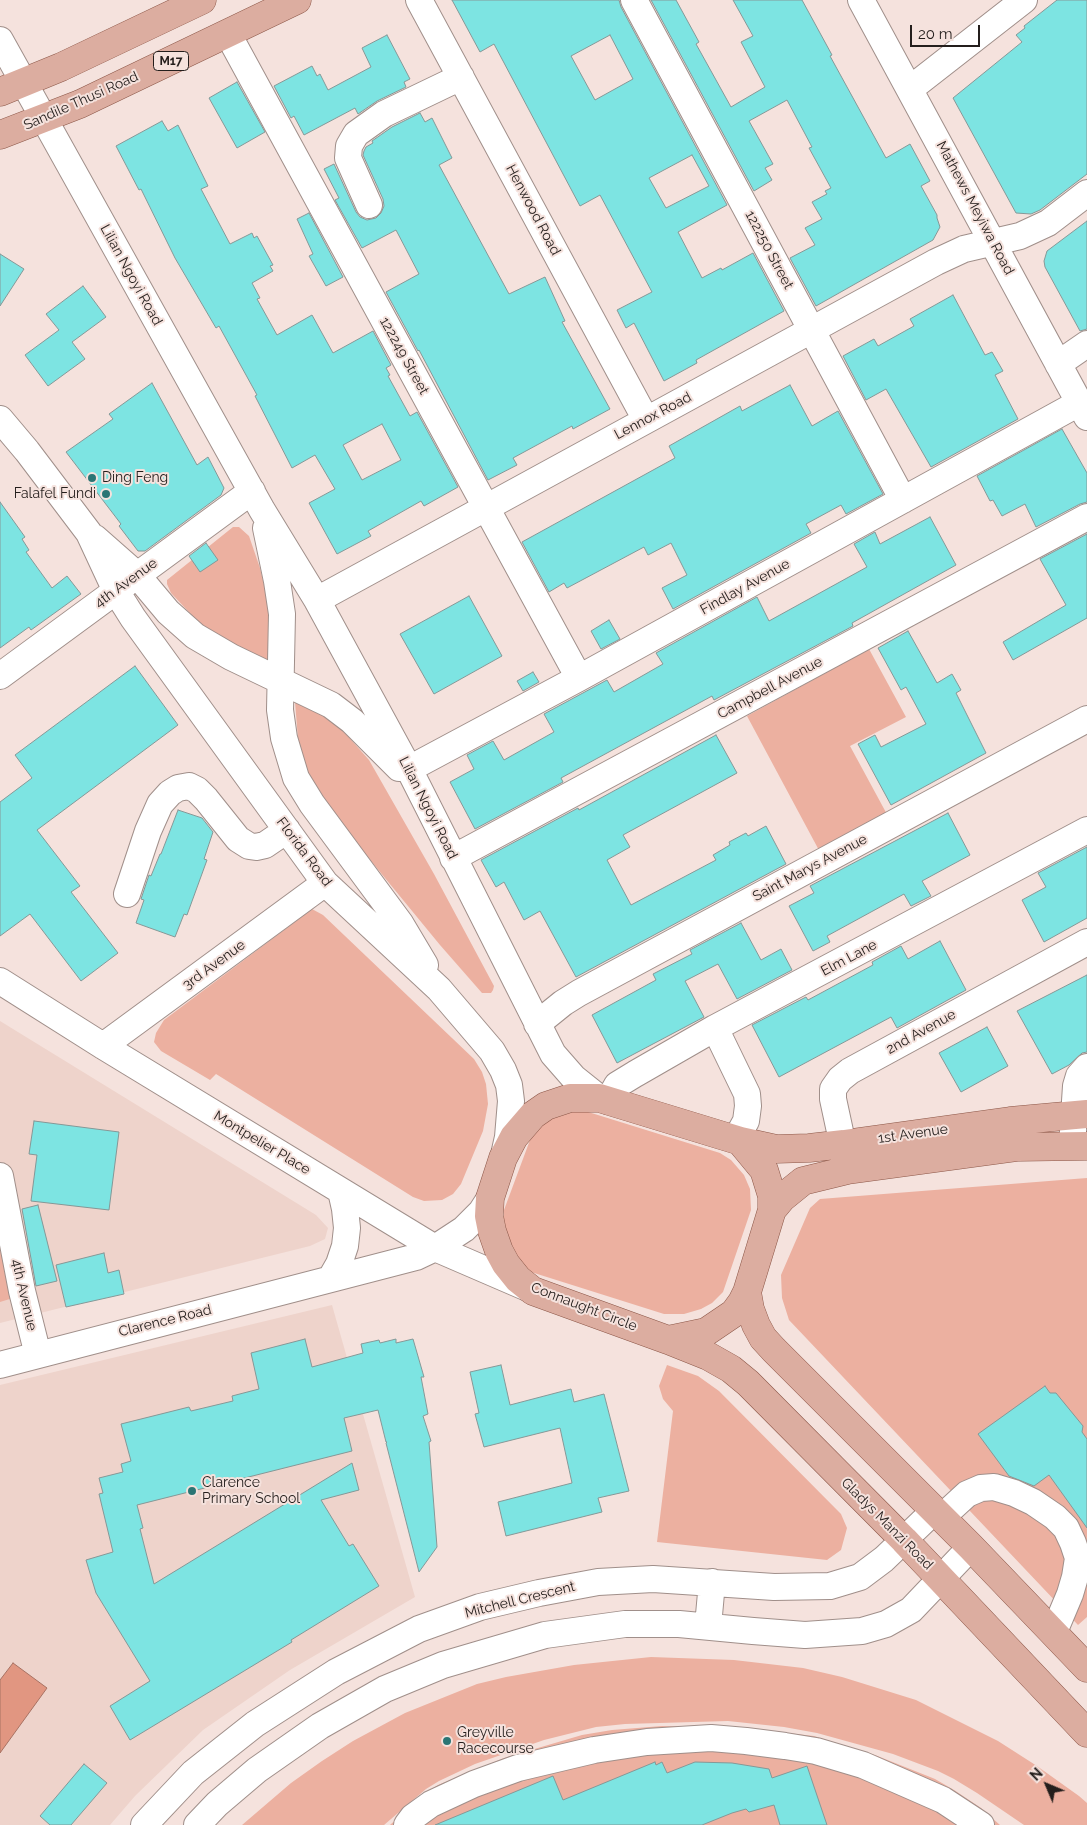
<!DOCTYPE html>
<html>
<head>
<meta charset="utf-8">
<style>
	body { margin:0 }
	#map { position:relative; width:1087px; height:1825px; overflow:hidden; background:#f5e2dd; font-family:Raleway,sans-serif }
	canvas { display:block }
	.north { position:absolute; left:1022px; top:1760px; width:50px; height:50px; -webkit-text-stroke:4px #f5e2dd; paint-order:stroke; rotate:315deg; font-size:14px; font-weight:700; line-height:20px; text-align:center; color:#241e1c }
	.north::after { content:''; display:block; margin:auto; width:18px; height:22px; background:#241e1c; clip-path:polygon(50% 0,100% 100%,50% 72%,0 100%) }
	.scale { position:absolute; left:910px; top:25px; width:70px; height:22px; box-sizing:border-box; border:2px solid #241e1c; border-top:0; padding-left:6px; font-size:15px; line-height:18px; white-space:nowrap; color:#241e1c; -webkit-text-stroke:4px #f5e2dd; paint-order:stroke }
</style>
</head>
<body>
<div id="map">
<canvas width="1087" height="1825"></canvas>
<div class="north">N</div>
<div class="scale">20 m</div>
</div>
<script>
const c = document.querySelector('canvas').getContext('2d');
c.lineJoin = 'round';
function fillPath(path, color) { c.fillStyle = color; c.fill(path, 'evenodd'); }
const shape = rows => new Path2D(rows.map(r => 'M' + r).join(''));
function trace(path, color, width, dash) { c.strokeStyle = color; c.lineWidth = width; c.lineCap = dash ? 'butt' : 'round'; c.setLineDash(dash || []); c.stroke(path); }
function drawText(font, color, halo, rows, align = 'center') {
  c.font = font + ' Raleway,sans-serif'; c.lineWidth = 4; c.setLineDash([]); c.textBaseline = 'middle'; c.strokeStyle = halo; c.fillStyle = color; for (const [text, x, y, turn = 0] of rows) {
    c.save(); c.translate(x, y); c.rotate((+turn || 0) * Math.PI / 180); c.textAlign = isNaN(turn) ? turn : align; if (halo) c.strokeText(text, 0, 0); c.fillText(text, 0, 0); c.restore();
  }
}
fillPath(shape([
	[0,1021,316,1215,328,1228,325,1239,310,1246,0,1323],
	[332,1305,415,1597,290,1670,203,1730,135,1796,110,1825,0,1825,0,1385]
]), '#eed3cb');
fillPath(shape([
	[233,527,239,527,249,536,260,568,267,597,272,661,266,663,201,625,171,593,167,584,167,580],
	[869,649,906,717,850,746,889,818,821,854,747,716],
	[295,702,324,715,339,726,369,760,434,874,494,986,493,990,491,993,482,993,440,945,325,805,307,774,299,751],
	[312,909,323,915,474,1059,482,1072,486,1084,488,1104,483,1131,461,1184,453,1194,442,1200,424,1201,413,1197,216,1074,210,1080,161,1051,154,1042,156,1033,164,1020],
	[568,1111,585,1111,720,1153,731,1160,744,1175,750,1189,751,1210,723,1292,712,1303,701,1309,684,1314,664,1314,531,1272,518,1260,504,1227,504,1210,530,1140,540,1127,550,1119],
	[1087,1178,1087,1617,1078,1625,789,1320,782,1298,781,1275,810,1208,820,1199],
	[0,1249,13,1298,0,1302],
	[667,1365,698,1376,719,1391,841,1514,847,1528,841,1550,827,1560,657,1542,673,1411,663,1399,659,1386],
	[651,1657,734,1660,803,1668,842,1677,916,1700,998,1741,1037,1766,1079,1796,1087,1803,1087,1825,1024,1825,977,1793,954,1779,938,1771,893,1754,817,1733,784,1727,728,1721,625,1724,596,1727,544,1740,475,1764,439,1781,426,1789,384,1825,242,1825,291,1783,322,1761,353,1741,405,1713,477,1684,506,1677,574,1665],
	[662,1726,743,1728,814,1736,875,1755,935,1779,954,1790,981,1808,1000,1825,390,1825,425,1793,438,1785,504,1758,582,1735,612,1730]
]), '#ecb0a0');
const water = shape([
	[13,1663,47,1688,0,1753,0,1680,13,1663]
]);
fillPath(water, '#e19681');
trace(water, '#a87263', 1);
const building = shape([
	[452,0,619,0,621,7,727,205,678,232,702,278,721,268,722,270,753,253,784,311,696,360,697,363,664,381,634,323,626,328,617,310,652,292,600,195,580,206,494,44,480,52,452,0],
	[610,35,633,79,595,100,571,56,610,35],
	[692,155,709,186,666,208,649,178,692,155],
	[651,0,676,0,699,42,696,44,731,107,765,87,741,42,753,36,733,0,802,0,832,55,830,56,886,158,910,144,930,181,921,186,937,215,937,218,940,227,933,240,816,306,790,258,815,245,805,228,822,219,812,202,827,194,825,191,831,188,809,148,812,147,787,100,749,121,773,164,765,168,772,180,754,191,651,0],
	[1057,0,1087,0,1087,174,1040,210,1031,214,1016,213,953,98,1022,42,1016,35,1025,28,1024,26,1057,0],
	[387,35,410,79,404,82,406,87,377,101,358,114,355,108,304,135,294,116,291,118,274,86,312,66,317,76,320,74,328,90,371,67,362,48,387,35],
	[237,82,265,132,237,148,209,98,237,82],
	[420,113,425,122,432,118,452,158,439,165,509,294,545,277,565,321,562,322,610,409,573,429,572,426,513,458,517,465,488,480,419,350,418,351,386,292,419,274,396,230,362,248,335,200,339,198,324,169,334,164,356,212,360,217,367,220,376,218,381,213,384,206,383,199,363,155,364,151,366,147,373,143,372,141,392,127,420,113],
	[162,121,168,131,178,125,208,186,201,189,230,244,252,233,254,238,257,236,273,265,270,266,273,271,252,283,260,298,257,299,277,335,312,315,333,353,373,331,391,365,386,368,390,375,388,376,410,416,417,412,458,487,424,506,421,501,368,531,371,536,337,554,309,503,335,489,315,455,292,468,255,396,257,395,219,326,216,328,175,258,141,189,139,190,116,146,162,121],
	[382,424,401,460,362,480,343,445,382,424],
	[309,213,343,277,326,286,309,256,313,254,297,219,309,213],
	[1087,221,1087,329,1080,331,1045,267,1044,261,1047,251,1087,221],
	[0,254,24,269,0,306,0,254],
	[83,286,106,317,72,342,85,359,48,386,25,355,59,330,46,314,83,286],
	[953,295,985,355,992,352,1003,371,995,375,1018,419,931,467,886,389,866,400,843,356,874,339,878,346,914,326,910,319,953,295],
	[152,383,197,465,208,457,224,488,221,495,145,551,138,551,119,526,121,524,66,452,113,419,109,414,152,383],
	[790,385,812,426,838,411,883,494,846,514,841,505,806,524,811,533,673,609,662,588,687,575,671,543,648,555,644,547,567,588,564,583,549,592,522,542,675,458,669,446,740,406,742,411,790,385],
	[1062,429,1087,473,1087,502,1080,504,1036,527,1025,504,1002,516,993,500,990,501,977,476,1062,429],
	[0,502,25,537,22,539,29,550,26,552,52,588,67,576,81,594,31,630,29,627,0,648,0,502],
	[930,517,956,565,852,623,853,626,714,700,712,696,561,778,563,782,475,829,450,782,474,769,467,755,493,741,504,760,554,732,544,714,607,680,614,692,663,664,656,653,757,597,769,621,867,567,854,544,875,532,880,544,930,517],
	[1087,534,1087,618,1013,660,1003,642,1066,605,1040,559,1087,534],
	[206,543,218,560,200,572,189,556,206,543],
	[469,596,502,656,434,694,400,634,469,596],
	[609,620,620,639,601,649,591,631,609,620],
	[908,631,937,683,952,674,961,690,956,693,986,753,891,805,858,744,875,735,881,747,926,724,906,687,901,690,878,648,908,631],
	[135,666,178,725,37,830,80,886,71,892,118,953,81,981,30,914,0,936,0,802,32,778,15,755,135,666],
	[533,672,539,682,523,691,517,681,533,672],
	[716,735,737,773,623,835,630,847,607,860,631,905,716,860,713,855,730,845,729,842,746,833,748,836,766,826,786,864,576,977,540,911,524,920,504,882,496,887,481,860,578,808,579,810,716,735],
	[178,810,202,818,213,832,204,859,207,860,187,915,184,914,175,937,136,923,144,900,141,899,149,875,151,876,160,854,161,854,178,810],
	[948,813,970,855,922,881,931,896,911,906,904,894,827,936,830,942,813,951,789,906,814,893,810,886,948,813],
	[1087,847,1087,918,1044,942,1022,900,1046,887,1038,873,1087,847],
	[741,923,761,960,781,949,792,970,737,999,718,964,685,981,704,1017,617,1063,592,1015,656,980,653,974,692,954,690,950,741,923],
	[940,941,966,990,897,1028,891,1017,779,1077,752,1025,806,997,808,1000,873,965,872,962,901,946,908,959,940,941],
	[1087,975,1087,1052,1082,1053,1069,1065,1052,1074,1017,1011,1087,975],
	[987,1027,1008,1066,961,1092,939,1053,987,1027],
	[34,1121,119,1132,109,1210,31,1201,37,1155,29,1154,34,1121],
	[38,1205,57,1281,36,1286,22,1209,38,1205],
	[104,1253,108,1273,119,1270,124,1294,66,1307,56,1265,104,1253],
	[305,1339,312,1367,363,1353,361,1344,379,1340,380,1343,396,1339,396,1343,413,1339,424,1377,421,1377,428,1414,423,1416,431,1441,429,1442,437,1547,419,1572,386,1443,387,1442,386,1442,378,1410,344,1418,352,1451,137,1505,143,1528,140,1529,154,1584,352,1463,359,1490,321,1500,349,1546,353,1544,379,1586,291,1640,292,1642,130,1740,110,1706,150,1681,96,1593,86,1560,113,1552,99,1494,103,1493,99,1478,123,1472,121,1464,131,1461,121,1424,189,1407,191,1411,233,1401,232,1396,259,1389,251,1353,305,1339],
	[501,1365,510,1405,571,1389,574,1402,604,1394,629,1491,598,1498,602,1512,506,1536,498,1502,572,1483,560,1428,484,1447,475,1414,479,1413,470,1372,501,1365],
	[1045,1386,1050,1393,1056,1393,1083,1426,1082,1432,1087,1439,1087,1528,1049,1475,1034,1486,1009,1476,978,1434,1045,1386],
	[655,1762,656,1765,662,1762,667,1773,695,1762,732,1763,769,1769,772,1778,807,1766,827,1825,780,1825,774,1805,749,1812,746,1809,732,1813,702,1825,435,1825,553,1776,563,1800,655,1762],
	[84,1764,107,1783,71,1825,50,1825,40,1816,84,1764]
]);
fillPath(building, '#7de4e2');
trace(building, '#859897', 1);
const minor = shape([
	[419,0,646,420],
	[634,0,903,500],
	[861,0,1087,417],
	[228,34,579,678],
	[0,40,262,510,317,600,409,769,553,1054,574,1078,599,1098],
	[910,89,1024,0],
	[369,205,348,158,349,146,356,134,384,114,461,77],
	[1058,364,1087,344],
	[0,419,27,451,89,533,116,591,133,618,325,883,439,989,492,1051,503,1070,509,1085,511,1101,508,1137,504,1155],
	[266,528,277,581,282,614,280,710,284,738,296,778,312,804,400,923,425,965],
	[95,538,137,575,168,612,195,636,231,657,331,705,352,721,399,768],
	[317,600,936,262,964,249,1020,236,1048,223,1087,193],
	[0,676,252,491],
	[409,769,579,678,1079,403],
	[453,858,1087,517],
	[127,894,148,831,160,804,170,793,178,788,189,786,197,790,206,799,238,839,249,846,256,847,265,845,287,830],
	[0,981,103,1046,435,1248,530,1289],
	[537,1024,563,1003,579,993,1087,719],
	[715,1028,747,1094,748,1106,746,1121,736,1139],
	[103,1046,325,883],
	[608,1101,617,1085,635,1074,715,1028,1087,830],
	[1072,1146,1076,1086,1079,1076,1087,1067],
	[847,1164,833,1099,833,1089,840,1079,850,1071,1087,942],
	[0,1176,22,1291,38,1355],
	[331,1278,339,1264,345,1246,347,1228,345,1209,341,1191],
	[0,1365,416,1257,435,1248,464,1229,481,1212,490,1198],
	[942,1517,967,1494,981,1488,994,1487,1014,1493,1033,1502,1055,1517,1066,1528,1073,1543,1078,1558,1075,1577,1070,1594,1054,1632],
	[708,1626,712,1582],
	[144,1825,193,1773,255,1724,336,1672,419,1629,480,1607,539,1593,598,1582,653,1579,774,1587,830,1586,860,1577,884,1559,935,1510],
	[197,1825,217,1804,257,1770,320,1726,385,1689,443,1665,545,1635,625,1624,679,1624,753,1631,805,1635,862,1631,886,1624,911,1610,971,1547],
	[407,1825,413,1817,431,1804,474,1784,518,1768,594,1750,647,1742,711,1738,746,1741,785,1746,816,1751,863,1765,943,1800,981,1825]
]);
const major = shape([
	[0,92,61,67,202,0],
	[0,135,80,104,297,0],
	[740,1141,764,1170,772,1196,772,1210,747,1292,742,1302,734,1313,706,1332,668,1340,533,1291,518,1279,506,1264,499,1251,492,1231,489,1216,490,1198,503,1158,514,1137,533,1115,546,1106,570,1098,599,1098,740,1141,776,1149,809,1148,844,1144,1010,1121,1087,1114],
	[772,1210,782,1198,803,1181,848,1170,1018,1147,1087,1146],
	[747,1292,750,1309,756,1325,763,1338,774,1350,971,1547,1087,1668],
	[668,1340,708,1356,731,1369,748,1383,904,1540,1087,1733]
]);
trace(minor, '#a08f8a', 28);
trace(major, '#8c5748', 29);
trace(minor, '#fff', 26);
trace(major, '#dcada0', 28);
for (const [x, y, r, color] of [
	[92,478,5,"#2b7574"],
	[106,494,5,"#2b7574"],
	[192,1491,5,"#2b7574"],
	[447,1741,5,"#2b7574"]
]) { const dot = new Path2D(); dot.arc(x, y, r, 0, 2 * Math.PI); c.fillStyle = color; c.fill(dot); trace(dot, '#f5e2dd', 2); }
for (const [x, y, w] of [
	[171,61,35]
]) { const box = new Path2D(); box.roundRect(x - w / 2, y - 9.5, w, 19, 4); c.fillStyle = '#f5e2dd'; c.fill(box); trace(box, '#241e1c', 1); }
drawText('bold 12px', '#241e1c', null, [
	["M17",171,61]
]);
drawText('14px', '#241e1c', '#f5e2dd', [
	["Sandile Thusi Road",81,101,-24],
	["Mathews Meyiwa Road",975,208,62],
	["Henwood Road",533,210,62],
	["122250 Street",769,250,62],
	["Lilian Ngoyi Road",131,275,61],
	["122249 Street",404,356,61],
	["Lennox Road",653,416,-28],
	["4th Avenue",126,583,-36],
	["Findlay Avenue",745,587,-29],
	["Campbell Avenue",770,688,-28],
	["Lilian Ngoyi Road",428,808,63],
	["Florida Road",304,852,53],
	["Saint Marys Avenue",810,868,-28],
	["Elm Lane",849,958,-28],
	["3rd Avenue",214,965,-36],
	["2nd Avenue",921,1032,-29],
	["1st Avenue",913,1134,-8],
	["Montpelier Place",262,1143,31],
	["4th Avenue",24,1295,77],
	["Connaught Circle",584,1307,21],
	["Clarence Road",165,1321,-14],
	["Gladys Manzi Road",887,1524,45],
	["Mitchell Crescent",520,1600,-14]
]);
drawText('14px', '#241e1c', '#f5e2dd', [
	["Ding Feng",102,478],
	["Falafel Fundi",96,494,"right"],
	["Clarence",202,1483],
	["Primary School",202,1499],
	["Greyville",457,1733],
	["Racecourse",457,1749]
], 'left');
</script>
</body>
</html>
